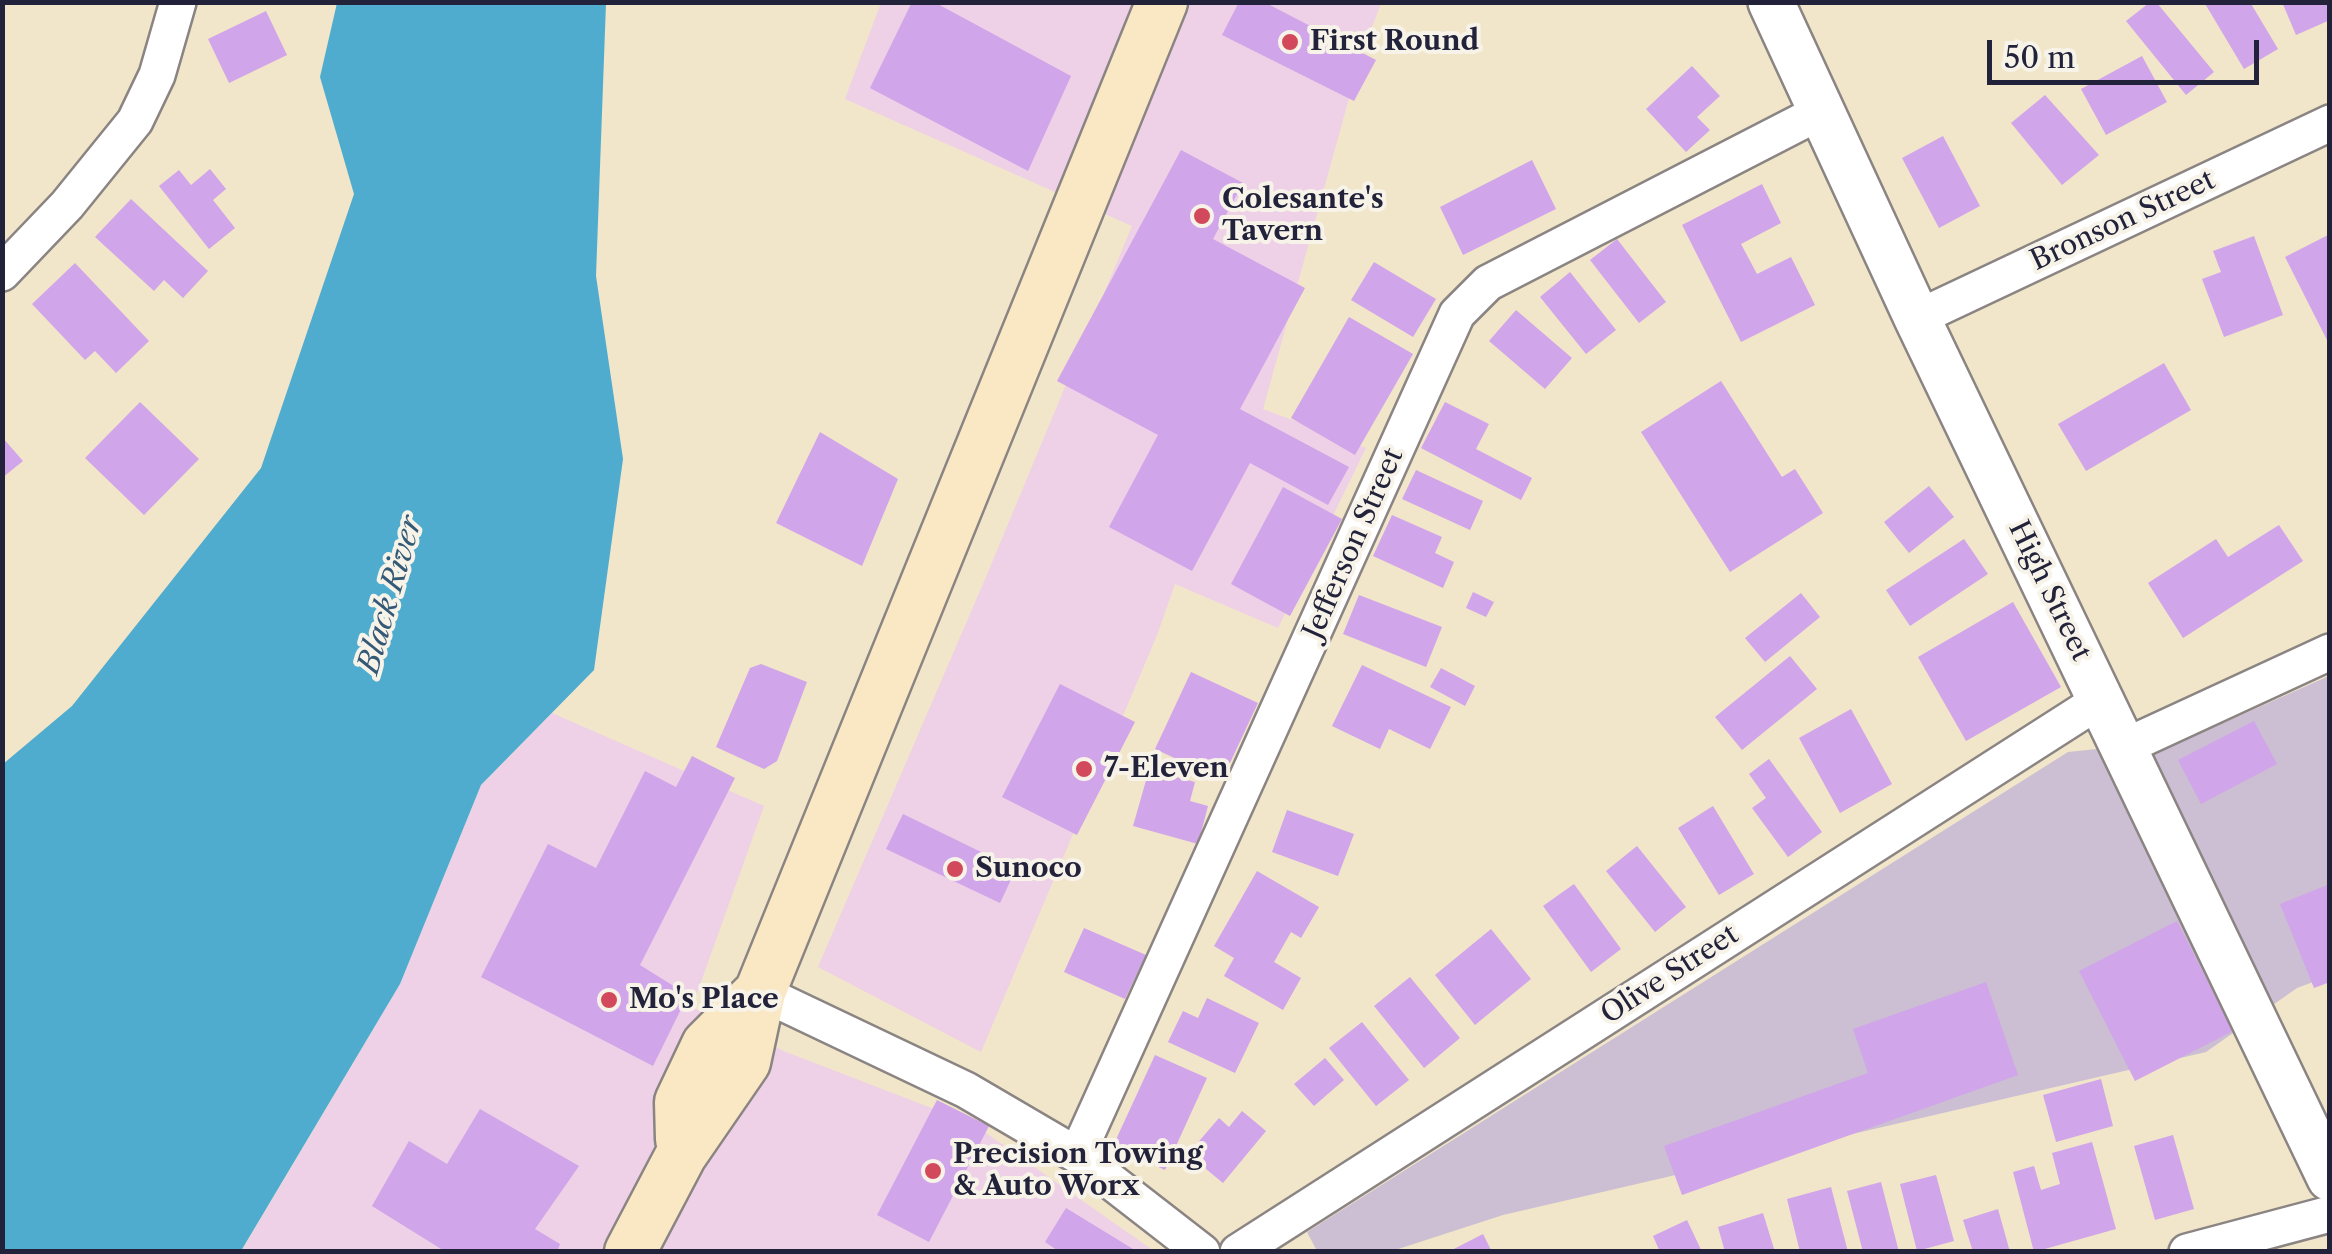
<!DOCTYPE html>
<html>
<head>
<meta charset="utf-8">
<style>
	body { margin:0 }
	#map { position:relative; width:2332px; height:1254px; overflow:hidden; background:#f1e5ca; font-family:"Libre Caslon Text",serif }
	canvas { display:block }
	.frame { position:absolute; inset:0; border:5px solid #22223b; pointer-events:none }
	.scale { position:absolute; left:1987px; top:40px; width:272px; height:45px; box-sizing:border-box; border:5px solid #22223b; border-top:0; padding-left:12px; font-size:30px; line-height:35px; white-space:nowrap; color:#22223b; -webkit-text-stroke:8px #f7f3e8; paint-order:stroke }
</style>
</head>
<body>
<div id="map">
<canvas width="2332" height="1254"></canvas>
<div class="frame"></div>
<div class="scale">50 m</div>
</div>
<script>
const c = document.querySelector('canvas').getContext('2d');
c.lineJoin = 'round';
function fillPath(path, color) { c.fillStyle = color; c.fill(path, 'evenodd'); }
const shape = rows => new Path2D(rows.map(r => 'M' + r).join(''));
function trace(path, color, width, dash) { c.strokeStyle = color; c.lineWidth = width; c.lineCap = dash ? 'butt' : 'round'; c.setLineDash(dash || []); c.stroke(path); }
function drawText(font, color, halo, rows, align = 'center') {
  c.font = font + ' "Libre Caslon Text",serif'; c.lineWidth = 8; c.setLineDash([]); c.textBaseline = 'middle'; c.strokeStyle = halo; c.fillStyle = color; for (const [text, x, y, turn = 0] of rows) {
    c.save(); c.translate(x, y); c.rotate((+turn || 0) * Math.PI / 180); c.textAlign = isNaN(turn) ? turn : align; if (halo) c.strokeText(text, 0, 0); c.fillText(text, 0, 0); c.restore();
  }
}
fillPath(shape([
	[881,3,1381,3,1359,62,1263,409,1366,448,1278,628,1175,584,1157,635,981,1052,818,967,986,577,1132,226,845,99],
	[552,713,764,806,692,1007,786,1052,973,1124,1154,1251,241,1252,400,984,481,785]
]), '#eed0e7');
fillPath(shape([
	[2329,676,2329,976,2297,988,2206,1052,1503,1215,1392,1251,1317,1251,1307,1232,2068,752,2185,740]
]), '#ccbed3');
fillPath(shape([
	[337,3,606,3,596,276,623,459,594,670,481,785,400,984,241,1251,3,1251,3,764,72,706,261,468,354,194,320,77]
]), '#4facce');
fillPath(shape([
	[912,2,934,2,1071,76,1028,171,870,88],
	[1239,2,1264,2,1376,60,1354,101,1222,35],
	[2204,2,2250,2,2278,49,2244,69],
	[2282,2,2330,2,2330,20,2296,35],
	[2149,3,2157,3,2214,72,2186,95,2126,21],
	[266,11,287,55,229,83,208,39],
	[2142,56,2167,102,2106,135,2081,89],
	[1692,66,1720,96,1697,117,1710,130,1686,152,1646,109],
	[2045,95,2099,155,2062,185,2011,123],
	[1943,136,1980,206,1939,228,1902,158],
	[1181,150,1243,183,1213,239,1305,288,1240,409,1349,467,1328,505,1250,463,1192,571,1109,527,1158,435,1057,381],
	[1532,160,1556,209,1463,255,1440,207],
	[210,169,226,189,213,200,235,228,209,249,159,186,179,170,191,185],
	[1762,184,1781,223,1741,244,1757,274,1791,257,1815,305,1741,342,1682,225],
	[131,199,208,271,183,298,164,280,154,291,95,237],
	[2330,234,2330,346,2285,257],
	[2254,236,2283,315,2224,337,2202,279,2221,272,2213,251],
	[1617,239,1666,302,1639,323,1590,260],
	[1374,262,1436,299,1413,337,1351,300],
	[75,263,149,341,116,373,95,351,85,360,32,304],
	[1570,272,1616,330,1586,354,1540,297],
	[1516,310,1572,358,1545,389,1489,341],
	[1349,317,1413,354,1355,455,1291,418],
	[2164,363,2191,410,2086,471,2058,424],
	[1721,381,1782,477,1795,469,1823,513,1730,572,1641,432],
	[140,402,199,459,144,515,85,458],
	[1445,402,1489,424,1476,449,1532,478,1521,500,1421,448],
	[820,432,898,479,862,566,776,523],
	[2,437,23,461,2,478],
	[1416,470,1483,501,1470,530,1402,499],
	[1929,486,1954,517,1909,553,1884,522],
	[1283,487,1342,519,1290,616,1231,584],
	[1392,515,1442,537,1435,553,1454,562,1443,588,1373,556],
	[2279,525,2303,561,2183,638,2148,583,2216,539,2228,557],
	[1964,539,1988,574,1910,626,1886,590],
	[1473,592,1494,602,1486,617,1466,608],
	[1801,593,1820,617,1765,662,1745,638],
	[1359,595,1442,627,1426,667,1343,634],
	[2013,602,2061,687,1966,741,1918,657],
	[1790,656,1817,689,1742,750,1715,717],
	[761,664,807,682,777,761,764,769,716,747,750,668],
	[1362,665,1451,707,1430,749,1389,729,1380,749,1332,726],
	[1441,668,1475,686,1465,706,1430,687],
	[1191,672,1258,703,1222,780,1155,749],
	[1060,684,1135,722,1077,835,1002,797],
	[1851,709,1892,784,1840,813,1799,738],
	[2254,721,2277,764,2201,804,2178,760],
	[692,756,735,778,640,965,688,995,653,1066,481,977,548,844,596,868,645,771,676,787],
	[1769,759,1822,832,1788,857,1752,808,1766,798,1749,774],
	[1149,770,1195,782,1190,801,1208,806,1198,844,1133,826],
	[1713,806,1754,874,1719,895,1678,828],
	[1287,810,1354,834,1338,876,1272,852],
	[903,814,1016,869,1000,903,886,849],
	[1637,846,1686,907,1655,932,1606,871],
	[1257,871,1319,907,1301,938,1291,932,1274,962,1301,978,1283,1010,1224,976,1234,958,1214,946],
	[1574,884,1621,949,1591,972,1543,906],
	[2330,884,2330,982,2314,988,2280,904],
	[2177,921,2233,1031,2135,1081,2079,971],
	[1084,928,1146,955,1125,999,1064,972],
	[1491,929,1531,979,1475,1025,1435,975],
	[1410,977,1460,1038,1424,1068,1374,1006],
	[1986,982,2018,1075,1682,1195,1664,1146,1868,1073,1853,1029],
	[1207,998,1259,1023,1235,1073,1168,1042,1183,1011,1198,1018],
	[1362,1022,1409,1080,1376,1106,1329,1048],
	[1155,1055,1207,1078,1165,1170,1113,1146],
	[1325,1058,1344,1080,1314,1106,1294,1084],
	[2101,1079,2113,1126,2056,1142,2043,1095],
	[937,1100,989,1126,929,1242,877,1215],
	[480,1109,579,1166,535,1229,560,1244,557,1252,446,1252,372,1206,409,1141,447,1164],
	[1242,1111,1266,1131,1223,1183,1188,1154,1219,1118,1229,1127],
	[2173,1135,2194,1209,2155,1220,2134,1146],
	[2092,1142,2116,1229,2034,1252,2013,1172,2034,1166,2041,1190,2060,1184,2052,1153],
	[1936,1175,1954,1241,1917,1251,1900,1184],
	[1881,1182,1899,1252,1863,1252,1847,1191],
	[1831,1187,1848,1252,1800,1252,1787,1199],
	[1066,1208,1138,1252,1060,1252,1045,1242],
	[1998,1209,2010,1252,1973,1252,1963,1220],
	[1763,1213,1775,1252,1725,1252,1718,1227],
	[1687,1220,1702,1252,1660,1252,1653,1236],
	[1483,1234,1492,1252,1448,1252]
]), '#d0a5e9');
const minor = shape([
	[2,273,67,205,135,121,157,75,178,2],
	[1917,318,2330,123],
	[2124,747,2330,652],
	[760,992,966,1090,1077,1155,1202,1252],
	[1077,1155,1457,314,1488,283,1822,111],
	[1238,1252,2102,699],
	[2187,1252,2330,1214]
]);
const tertiary = shape([
	[1771,2,1917,318,2330,1178]
]);
const secondary = shape([
	[681,1139,680,1102,707,1045,760,992],
	[630,1252,681,1155,745,1062,760,992,1162,2]
]);
trace(minor, '#8a8482', 40);
trace(tertiary, '#8a8482', 50);
trace(secondary, '#8a8482', 55);
trace(minor, '#fff', 35);
trace(tertiary, '#fff', 45);
trace(secondary, '#fae7c3', 50);
for (const [x, y, r, color] of [
	[1290,42,10,"#d1495b"],
	[1202,216,10,"#d1495b"],
	[1084,769,10,"#d1495b"],
	[955,869,10,"#d1495b"],
	[609,1000,10,"#d1495b"],
	[933,1171,10,"#d1495b"]
]) { const dot = new Path2D(); dot.arc(x, y, r, 0, 2 * Math.PI); c.fillStyle = color; c.fill(dot); trace(dot, '#f7f3e8', 4); }
drawText('bold 28px', '#22223b', '#f7f3e8', [
	["First Round",1310,42],
	["Colesante's",1222,200],
	["Tavern",1222,232],
	["7-Eleven",1104,769],
	["Sunoco",975,869],
	["Mo's Place",629,1000],
	["Precision Towing",953,1155],
	["& Auto Worx",953,1187]
], 'left');
drawText('28px', '#22223b', '#f7f3e8', [
	["Bronson Street",2123,221,-25],
	["Jefferson Street",1354,544,-66],
	["High Street",2049,591,64],
	["Olive Street",1670,975,-33]
]);
drawText('italic 30px', '#345976', '#f7f3e8', [
	["Black River",391,595,-74]
]);
</script>
</body>
</html>
